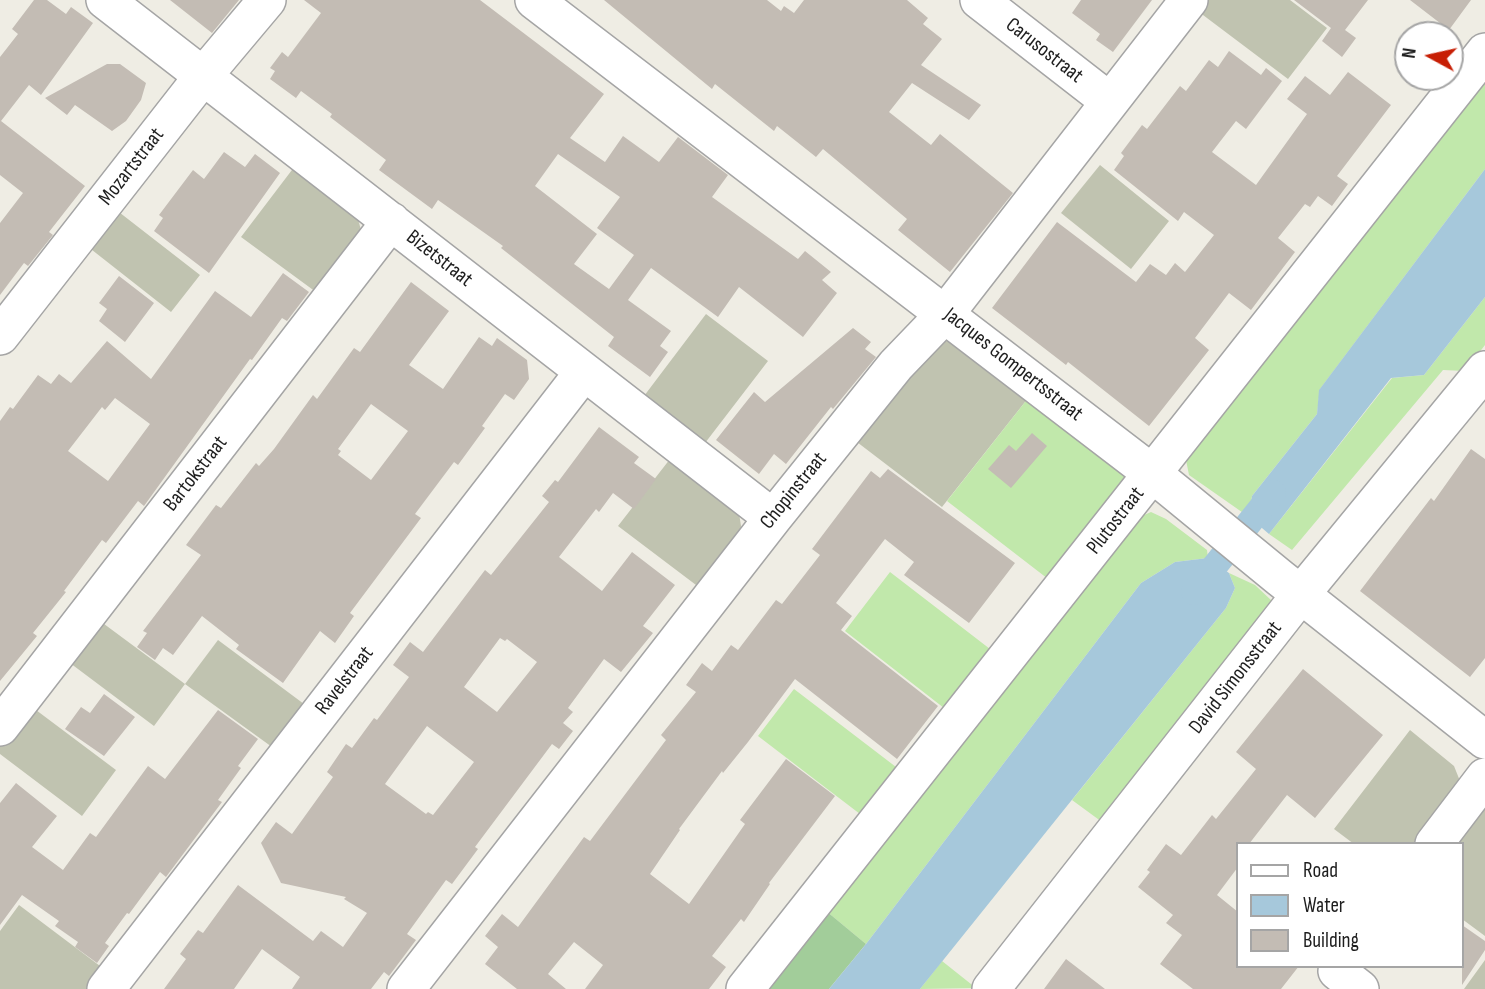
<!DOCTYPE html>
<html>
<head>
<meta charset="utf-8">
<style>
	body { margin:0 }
	#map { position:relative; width:1485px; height:989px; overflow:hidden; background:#efede4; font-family:"Sofia Sans Condensed",sans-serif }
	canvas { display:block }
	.legend { position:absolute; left:1236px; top:842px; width:228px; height:126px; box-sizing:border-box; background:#fff; border:2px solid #a5a5a5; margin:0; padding:9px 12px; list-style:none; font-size:21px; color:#1e1e1e }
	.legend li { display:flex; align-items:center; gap:14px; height:35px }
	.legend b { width:35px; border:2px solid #a5a5a5 }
	.north { position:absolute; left:1394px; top:21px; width:70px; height:70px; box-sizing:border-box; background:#fff; border:2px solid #a5a5a5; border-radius:50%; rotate:278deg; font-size:19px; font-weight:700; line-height:28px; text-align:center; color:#1e1e1e }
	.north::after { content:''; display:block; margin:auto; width:24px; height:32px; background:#c71f05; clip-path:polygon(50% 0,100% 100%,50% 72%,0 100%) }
</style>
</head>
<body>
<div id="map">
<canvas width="1485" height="989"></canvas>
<ul class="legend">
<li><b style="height:9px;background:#fff"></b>Road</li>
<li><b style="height:19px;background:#a6c8db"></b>Water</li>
<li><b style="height:19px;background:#c3bcb4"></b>Building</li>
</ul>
<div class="north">N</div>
</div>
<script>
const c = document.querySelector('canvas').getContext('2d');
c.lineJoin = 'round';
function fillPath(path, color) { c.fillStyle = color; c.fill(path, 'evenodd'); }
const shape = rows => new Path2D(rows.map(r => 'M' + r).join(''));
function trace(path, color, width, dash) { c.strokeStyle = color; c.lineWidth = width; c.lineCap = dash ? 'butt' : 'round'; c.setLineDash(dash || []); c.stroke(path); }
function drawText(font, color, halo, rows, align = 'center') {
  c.font = font + ' "Sofia Sans Condensed",sans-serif'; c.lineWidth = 6; c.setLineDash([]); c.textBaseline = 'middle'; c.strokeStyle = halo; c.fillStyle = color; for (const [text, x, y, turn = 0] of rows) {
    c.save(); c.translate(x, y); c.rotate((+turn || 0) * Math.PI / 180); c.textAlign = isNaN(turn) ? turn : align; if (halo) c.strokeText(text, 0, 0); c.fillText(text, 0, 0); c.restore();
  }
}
fillPath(shape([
	[1208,0,1290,0,1327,28,1288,79,1199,12],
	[298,162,356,212,361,230,358,245,320,295,241,237],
	[1100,165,1169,221,1131,269,1061,213],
	[115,209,200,275,171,312,87,246],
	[706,314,768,361,702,447,641,400],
	[946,341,960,345,1029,397,942,507,853,439,933,344],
	[670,459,739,513,741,526,739,538,700,588,618,526],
	[96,618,185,684,218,640,304,704,272,747,185,684,154,726,66,660],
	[28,704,116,770,82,816,0,754,0,742],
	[1410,730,1454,766,1460,781,1420,844,1354,844,1334,829],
	[1485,796,1485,936,1462,919,1462,844,1448,844],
	[19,905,104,969,89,989,0,989,0,931],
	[1485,960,1485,989,1464,989]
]), '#c0c3b0');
fillPath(shape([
	[1485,75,1485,169,1320,389,1317,414,1252,496,1249,517,1189,475,1185,455],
	[1485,297,1485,345,1465,371,1443,370,1292,550,1269,534,1392,378,1424,375],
	[1029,397,1122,465,1127,478,1052,582,947,501],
	[1151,512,1166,519,1207,550,1208,558,1175,562,1141,583,866,944,825,910,1135,519],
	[890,572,990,649,944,708,845,631],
	[1229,573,1255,585,1272,601,1265,622,1102,822,1072,800,1226,608,1235,588],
	[794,689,896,767,860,814,758,736],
	[942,961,976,988,920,989]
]), '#c1e8ab');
fillPath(shape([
	[825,910,866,944,829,989,760,989]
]), '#a2cd9a');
fillPath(shape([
	[1485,169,1485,297,1424,375,1391,378,1269,534,1249,517,1252,496,1317,414,1319,390],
	[1208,558,1229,573,1235,588,1226,608,920,989,829,989,866,944,1141,583,1175,562]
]), '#a6c8db');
trace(shape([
	[1194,592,1273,493]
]), '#a6c8db', 26);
fillPath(shape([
	[34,0,47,0,66,14,71,7,93,23,41,95,29,85,1,121,85,186,49,232,53,235,28,266,24,263,0,295,0,223,23,193,0,175,0,57,18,34,12,29],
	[170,0,239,0,212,33],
	[304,0,480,0,604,94,570,138,605,162,623,136,659,162,678,137,728,175,712,197,798,259,805,251,831,272,822,280,837,293,803,337,739,287,718,317,651,268,628,300,671,331,660,346,668,352,650,377,608,346,614,337,501,248,503,246,438,200,432,209,379,170,386,160,330,117,332,114,301,91,296,98,270,79,275,71,270,68,282,52,288,57,321,13],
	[558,154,620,197,597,228,634,255,609,289,574,264,597,234,535,186],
	[604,0,767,0,781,11,784,6,794,13,804,0,907,0,928,18,923,24,942,39,921,65,981,105,969,120,912,83,889,112,931,145,940,134,1013,193,950,272,898,230,907,219,823,149,816,157,777,126,774,131,715,84,712,89],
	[1081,0,1152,0,1113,52,1096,40,1100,34,1072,13],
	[1294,0,1368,0,1345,30,1356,38,1342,57,1322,41,1331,28],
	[1410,0,1471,0,1449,30],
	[1229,51,1261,75,1266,68,1282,81,1246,129,1236,121,1212,152,1256,185,1307,114,1287,99,1305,76,1330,95,1348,72,1391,105,1337,176,1348,184,1332,206,1318,196,1310,207,1305,204,1278,238,1295,252,1251,310,1229,293,1195,338,1209,350,1149,426,1068,362,1066,365,992,308,1057,222,1136,282,1150,264,1166,275,1175,263,1185,272,1214,235,1184,212,1178,221,1114,170,1124,156,1121,153,1142,125,1147,129,1180,86,1186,91,1209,60,1218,67],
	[107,64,120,64,146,83,141,100,126,121,112,131,75,105,67,115,45,98],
	[224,152,245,167,255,154,280,173,209,273,154,231,163,218,159,215,193,170,204,179],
	[283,273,309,292,287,321,282,318,252,360,250,359,144,506,138,501,106,543,102,540,64,591,66,592,33,633,37,636,0,681,0,421,10,407,13,409,38,375,51,384,59,374,71,383,107,341,151,379,215,291,251,317],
	[115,398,150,424,108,481,68,451,102,407,105,410],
	[119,276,154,303,125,342,99,321,107,309,99,303],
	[411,282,449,311,409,365,443,389,479,337,492,346,497,338,527,360,529,379,514,400,505,394,482,426,485,428,458,465,454,462,415,514,421,518,350,613,354,616,335,643,320,631,283,683,236,649,239,645,202,616,173,655,163,648,155,660,137,647,147,633,143,631,201,555,186,545,216,505,221,508,256,463,259,466,274,449,313,395,317,399,354,348,360,352],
	[371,404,408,431,371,480,338,455,341,451,338,449],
	[853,328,871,342,865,349,876,357,833,409,831,407,786,464,774,454,759,474,716,440,754,392,765,402],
	[599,427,639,457,634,463,656,479,634,509,613,493,599,512,596,509,559,557,602,591,632,552,675,585,643,626,653,633,621,672,604,659,568,708,573,712,563,723,573,731,559,749,552,744,475,847,478,849,452,884,446,880,407,934,416,940,389,976,384,972,371,989,292,989,300,977,262,949,234,989,164,989,186,959,180,954,198,930,203,933,238,885,313,941,321,931,343,947,367,913,344,899,346,897,281,883,261,843,276,822,292,834,333,777,327,772,346,744,352,748,374,718,377,720,409,677,393,665,410,642,423,652,485,570,491,575,549,502,542,496,555,480,558,482],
	[500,638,505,641,507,639,537,662,497,712,464,687],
	[427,726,474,762,433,815,428,812,426,814,385,784],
	[1032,433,1047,446,1011,488,988,469,1009,445,1016,451],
	[1471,449,1485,459,1485,658,1470,677,1360,591,1431,498,1434,501],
	[888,469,1015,563,969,623,904,575,914,562,885,539,836,603,852,616,841,630,938,706,897,759,795,679,748,742,723,773,722,771,679,829,680,830,650,874,689,904,745,824,740,820,786,759,835,796,769,883,770,884,744,922,741,919,712,956,726,967,709,989,585,989,603,965,574,942,548,974,566,989,517,989,485,964,498,947,485,936,502,914,518,927,584,837,590,841,666,740,661,735,696,692,686,685,702,663,712,671,731,645,738,650,776,600,782,604,820,555,812,549,871,471,880,478],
	[1303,669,1383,735,1315,818,1287,795,1249,844,1238,844,1238,867,1217,895,1238,912,1238,966,1299,966,1281,989,1193,989,1160,964,1182,935,1166,923,1173,915,1138,887,1150,872,1147,870,1166,844,1181,855,1212,815,1216,819,1256,769,1236,752],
	[104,694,135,717,104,756,65,729,81,707,90,713],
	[218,710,258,739,238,766,241,768,218,800,222,802,166,877,160,872,129,914,127,913,105,943,109,946,97,963,75,947,78,942,55,926,59,921,22,895,0,925,0,803,16,783,57,816,32,847,63,870,90,833,96,837,148,766,165,779],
	[1462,925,1485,941,1485,950,1462,985],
	[1066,959,1105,989,1044,989]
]), '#c3bcb4');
const minor = shape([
	[105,0,773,518],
	[534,0,1153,474,1280,578,1485,740],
	[979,0,1109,101],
	[0,336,204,75,267,0],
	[0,727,391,221],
	[1434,844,1485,777],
	[1337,971,1360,989],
	[106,989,583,373],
	[406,989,773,518,896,365,946,313,1189,0],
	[745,989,1485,52],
	[991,989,1301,594,1485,370]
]);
trace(minor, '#a5a5a5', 40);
trace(minor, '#fff', 37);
drawText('21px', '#1e1e1e', '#fff', [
	["Carusostraat",1044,51,38],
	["Mozartstraat",132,167,-52],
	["Bizetstraat",439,259,38],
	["Jacques Gompertsstraat",1013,365,38],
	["Bartokstraat",196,474,-52],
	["Chopinstraat",794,491,-51],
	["Plutostraat",1116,521,-52],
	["David Simonsstraat",1236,678,-52],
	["Ravelstraat",345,681,-52]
]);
</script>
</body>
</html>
